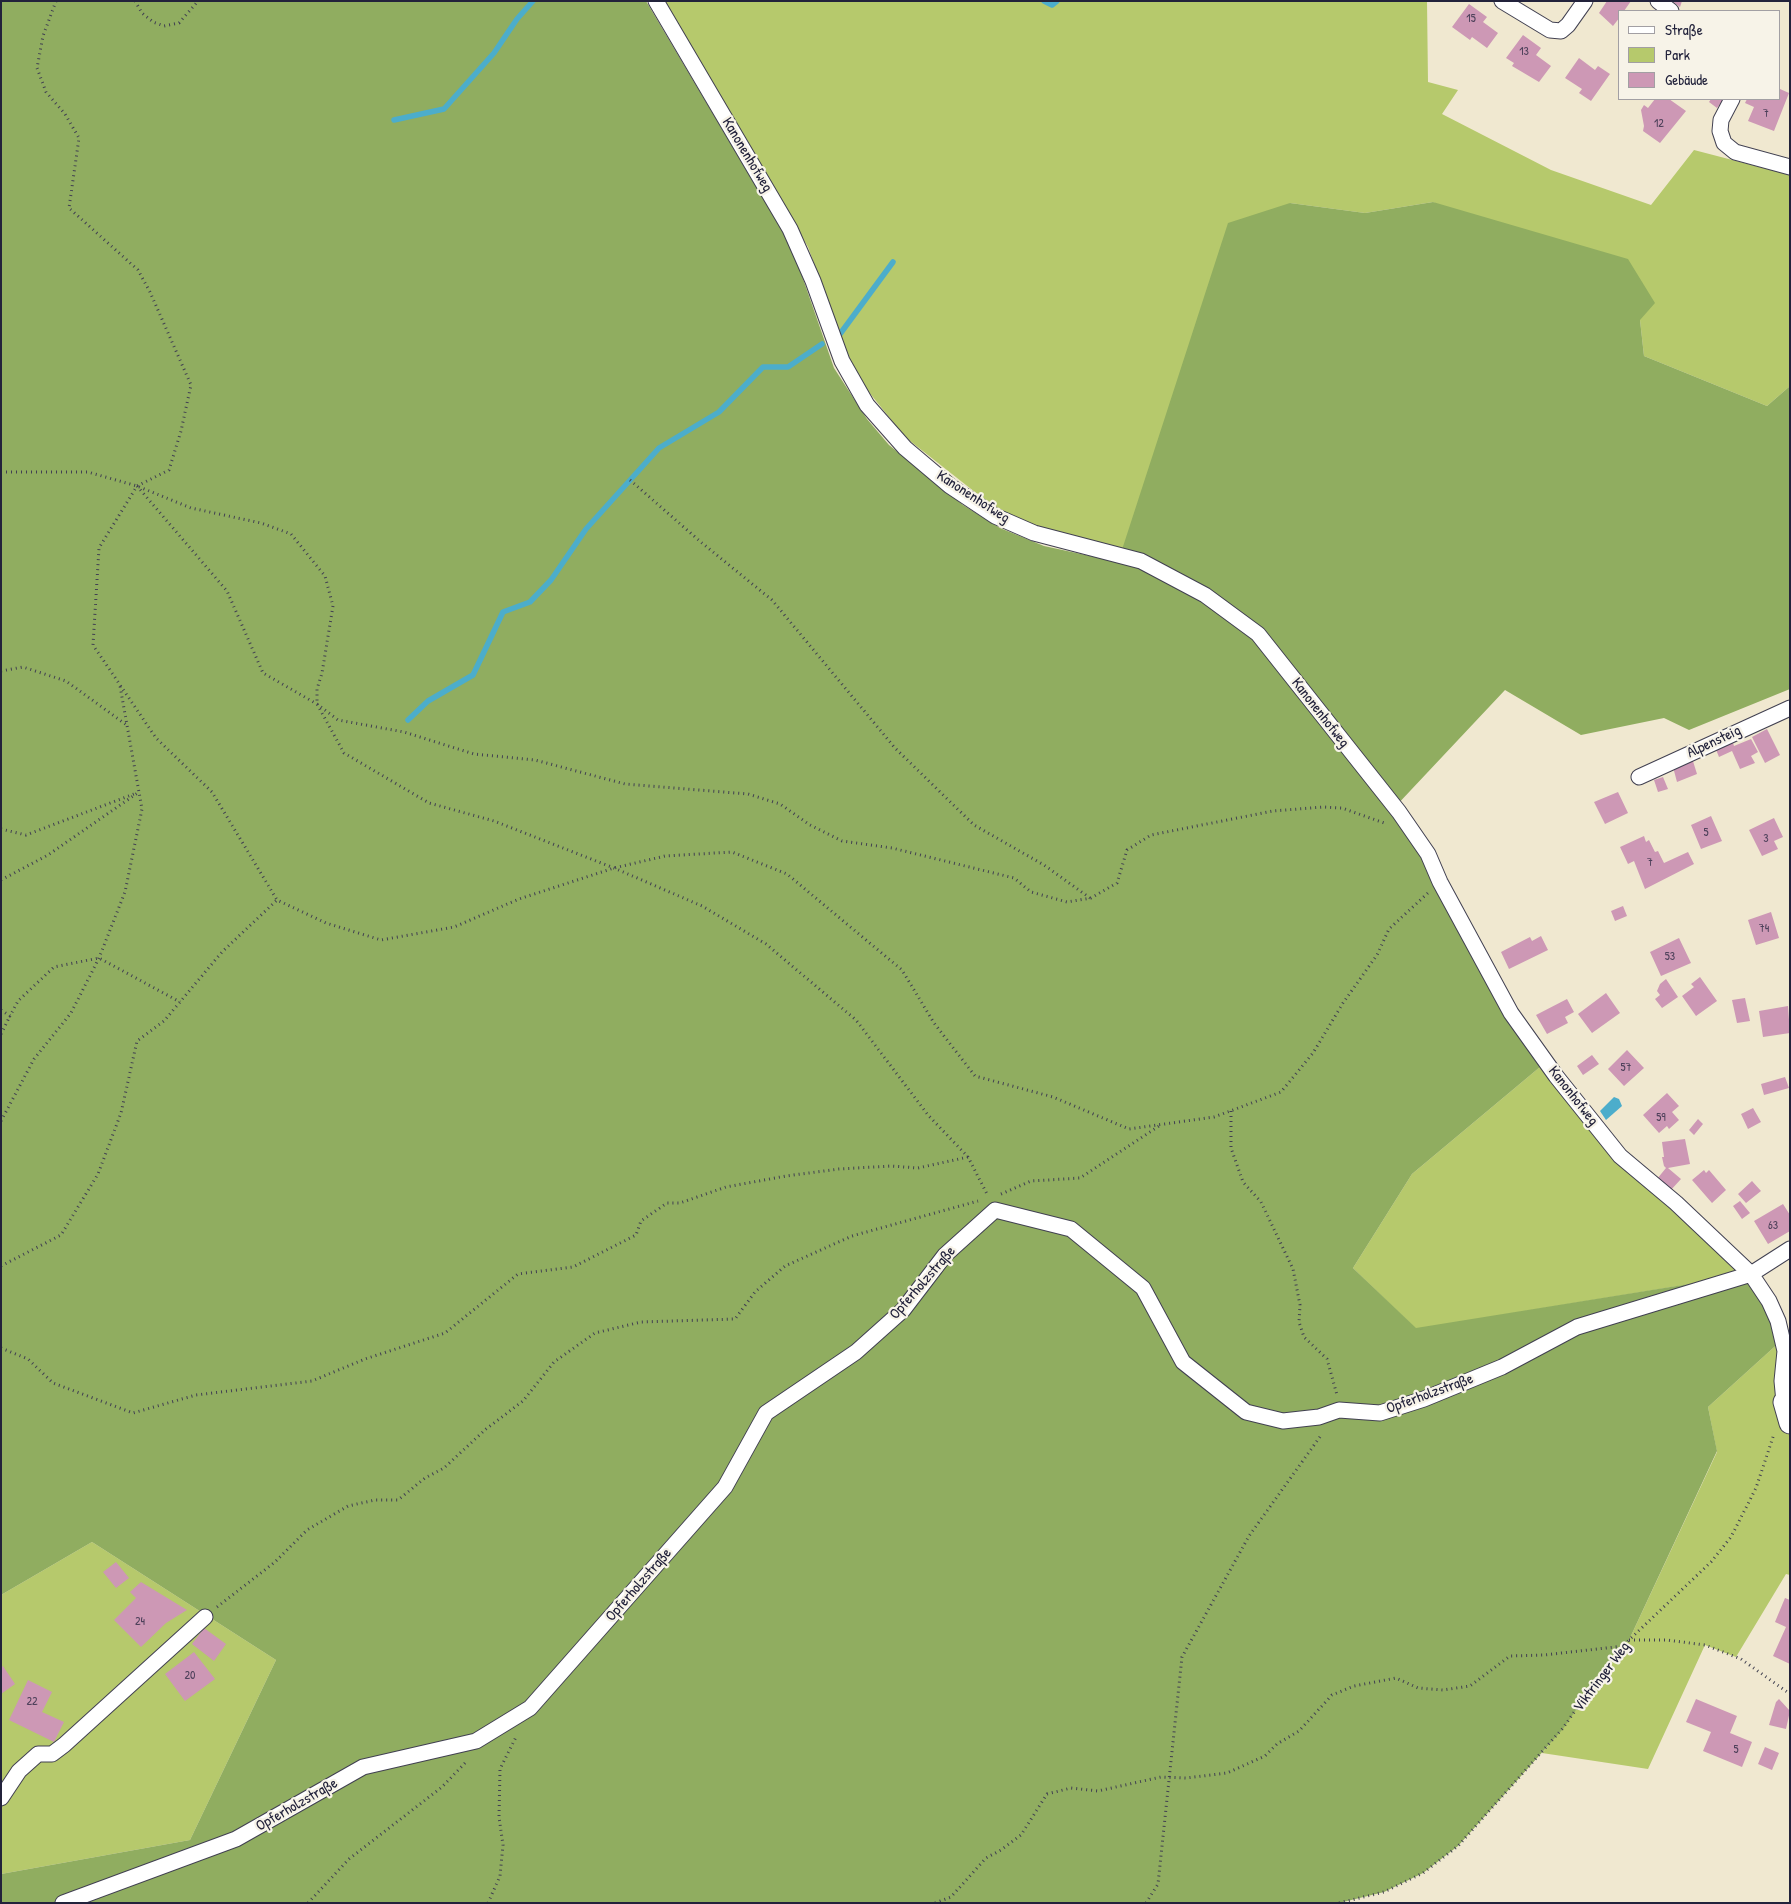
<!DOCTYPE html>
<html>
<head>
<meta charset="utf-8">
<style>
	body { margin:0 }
	#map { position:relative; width:1791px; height:1904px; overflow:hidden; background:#f0e8d0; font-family:"Patrick Hand",sans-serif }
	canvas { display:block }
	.frame { position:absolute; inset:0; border:2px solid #22223b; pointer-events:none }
	.legend { position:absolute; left:1618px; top:10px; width:162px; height:90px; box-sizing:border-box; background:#f7f3e8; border:1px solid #a29fa3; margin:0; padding:6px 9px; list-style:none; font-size:15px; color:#22223b }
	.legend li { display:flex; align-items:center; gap:10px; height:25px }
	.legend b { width:25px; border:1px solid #a29fa3 }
</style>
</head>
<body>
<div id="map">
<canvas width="1791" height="1904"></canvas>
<div class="frame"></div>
<ul class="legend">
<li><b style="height:6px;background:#fff"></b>Straße</li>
<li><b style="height:14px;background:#b6c96c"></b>Park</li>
<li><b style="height:14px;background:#cd98b5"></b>Gebäude</li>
</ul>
</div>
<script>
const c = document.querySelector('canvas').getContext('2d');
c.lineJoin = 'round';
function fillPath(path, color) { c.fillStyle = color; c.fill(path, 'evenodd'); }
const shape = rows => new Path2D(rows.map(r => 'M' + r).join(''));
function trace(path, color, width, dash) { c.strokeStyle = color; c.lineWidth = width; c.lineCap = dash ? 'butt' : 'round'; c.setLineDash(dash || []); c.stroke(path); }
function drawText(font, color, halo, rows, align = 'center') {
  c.font = font + ' "Patrick Hand",sans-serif'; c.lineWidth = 4.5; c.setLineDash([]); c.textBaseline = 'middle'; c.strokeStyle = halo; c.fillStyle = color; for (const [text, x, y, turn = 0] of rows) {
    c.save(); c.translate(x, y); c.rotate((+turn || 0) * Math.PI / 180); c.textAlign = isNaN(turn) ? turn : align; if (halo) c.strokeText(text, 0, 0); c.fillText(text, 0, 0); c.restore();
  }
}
fillPath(shape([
	[664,1,1427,1,1428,82,1458,90,1442,114,1551,170,1651,205,1694,150,1790,175,1790,386,1767,406,1644,356,1640,320,1433,202,1365,213,1290,203,1123,549,1051,532,999,511,905,437,860,381,843,343,808,247],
	[1546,1062,1620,1156,1751,1274,1416,1329,1353,1268,1412,1174],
	[1782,1340,1790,1344,1790,1575,1786,1574,1736,1657,1705,1645,1648,1769,1542,1753,1563,1728,1598,1678,1629,1640,1717,1452,1708,1407],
	[92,1542,276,1660,190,1840,1,1874,1,1595]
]), '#b6c96c');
fillPath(shape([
	[1,1,646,1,792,247,834,368,867,419,889,445,963,505,1000,528,1044,546,1118,562,1228,223,1290,203,1365,213,1433,202,1628,259,1655,303,1640,320,1644,356,1767,406,1790,386,1790,689,1689,730,1664,718,1581,735,1505,690,1395,807,1546,1062,1412,1174,1353,1268,1416,1328,1751,1274,1782,1340,1708,1407,1717,1451,1629,1640,1598,1678,1563,1729,1521,1776,1458,1846,1423,1873,1384,1892,1339,1903,1,1903,1,1874,190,1840,276,1660,92,1542,1,1595]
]), '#90ad60');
fillPath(shape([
	[1614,1097,1619,1099,1622,1106,1606,1120,1600,1111]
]), '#4cadcb');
trace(shape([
	[1044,1,1052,5,1057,1],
	[394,120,444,109,494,53,517,19,533,1],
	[840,334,893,262],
	[408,720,428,701,473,675,503,612,530,602,551,580,586,529,659,448,719,412,763,367,788,367,822,344]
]), '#4cadcb', 5.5);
fillPath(shape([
	[1607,1,1631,1,1624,11,1620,11,1620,17,1613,26,1599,13],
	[1672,1,1682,1,1680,7],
	[1469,4,1487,17,1483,22,1498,33,1487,48,1472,37,1470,40,1452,27],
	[1523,35,1541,48,1536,55,1551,66,1539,82,1512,66,1514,63,1506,58],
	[1579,58,1595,70,1598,66,1610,74,1591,101,1579,93,1582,89,1565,78],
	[1780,89,1789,93,1774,131,1748,121,1754,107,1745,103,1747,99,1780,99],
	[1655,99,1669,99,1686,111,1660,143,1643,131,1644,126,1641,110,1644,105,1648,108],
	[1711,99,1724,99,1717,108,1709,102],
	[1767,729,1780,755,1765,763,1752,737],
	[1751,739,1758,752,1751,756,1755,763,1740,769,1732,751,1719,757,1715,747,1732,740,1734,746],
	[1692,758,1697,774,1677,782,1673,767],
	[1663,777,1668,789,1658,792,1654,780],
	[1618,792,1628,813,1605,824,1594,802],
	[1711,816,1722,841,1701,849,1691,825],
	[1774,818,1783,837,1774,841,1778,849,1762,856,1749,830],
	[1644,836,1646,842,1649,840,1655,852,1658,851,1664,863,1688,852,1694,864,1645,889,1634,861,1628,864,1620,847],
	[1623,906,1627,916,1615,921,1611,911],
	[1771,912,1779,938,1756,945,1748,920],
	[1541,936,1548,950,1509,969,1501,952,1530,937,1532,941],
	[1679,938,1691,963,1661,976,1650,952],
	[1700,977,1717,1001,1696,1016,1682,996,1694,987,1691,984],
	[1666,979,1678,997,1662,1008,1655,999,1660,995,1657,991,1660,984],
	[1606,993,1620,1013,1592,1033,1578,1014],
	[1745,998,1750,1021,1737,1023,1732,1000],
	[1567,999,1574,1012,1565,1017,1568,1023,1547,1034,1536,1015],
	[1788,1006,1790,1033,1763,1037,1759,1011],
	[1627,1050,1644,1068,1624,1086,1608,1069],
	[1592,1055,1599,1064,1583,1075,1577,1066],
	[1785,1077,1789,1088,1764,1095,1761,1084],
	[1667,1093,1679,1106,1672,1112,1679,1120,1669,1129,1667,1126,1659,1133,1643,1115],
	[1753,1108,1761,1122,1748,1129,1741,1114],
	[1698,1119,1703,1124,1694,1135,1689,1130],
	[1685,1139,1690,1164,1668,1168,1681,1179,1670,1191,1657,1179,1666,1168,1664,1166,1662,1157,1664,1157,1662,1142],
	[1704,1170,1706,1173,1709,1170,1726,1190,1712,1203,1692,1180],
	[1752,1181,1761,1191,1746,1203,1738,1194],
	[1740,1201,1750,1213,1742,1219,1733,1206],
	[1783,1204,1790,1215,1790,1231,1768,1244,1754,1221],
	[116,1562,129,1578,116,1588,103,1572],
	[141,1582,187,1610,166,1623,141,1647,114,1620,136,1598,130,1592],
	[1785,1598,1790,1600,1790,1664,1773,1656,1786,1627,1775,1622],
	[204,1628,226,1644,214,1661,192,1644],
	[194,1652,215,1679,185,1701,165,1674],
	[3,1666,15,1684,1,1694,1,1668],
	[28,1680,52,1692,42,1712,64,1722,54,1742,9,1720],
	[1696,1699,1737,1716,1730,1733,1752,1742,1742,1767,1703,1751,1711,1732,1686,1722],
	[1779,1699,1790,1711,1786,1729,1769,1725,1776,1702],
	[1765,1747,1779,1753,1772,1770,1758,1764]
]), '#cd98b5');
const street = shape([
	[656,1,790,229,813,281,842,361,867,405,905,448,950,486,995,516,1034,533,1141,561,1205,595,1258,634,1399,812,1428,854,1440,882,1511,1013,1556,1076,1620,1156,1676,1203,1751,1274,1769,1301,1778,1321,1785,1351,1782,1381,1784,1402],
	[1502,1,1550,30,1561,31,1568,25,1585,1],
	[1658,1,1671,11],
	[1732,99,1721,120,1720,131,1724,143,1735,152,1790,167],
	[1639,777,1790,708],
	[1,1798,19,1771,38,1754,52,1754,64,1745,205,1617],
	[63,1903,236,1839,363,1767,476,1741,530,1708,725,1487,766,1413,856,1352,903,1310,945,1255,995,1210,1071,1229,1143,1288,1183,1362,1246,1412,1283,1421,1319,1417,1339,1410,1380,1413,1424,1399,1502,1367,1577,1327,1751,1274,1790,1249]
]);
const secondary = shape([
	[1784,1402,1790,1423]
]);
trace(street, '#414051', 17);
trace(secondary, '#414051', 23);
trace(shape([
	[56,1,43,36,37,68,46,92,65,114,79,138,69,208,138,270,150,292,191,385,181,431,169,470,137,486,99,548,93,645,156,738,212,792,277,900],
	[135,1,142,13,153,22,164,26,179,23,198,1],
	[1,472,88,472,137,486,191,508,261,523,291,534,325,576,333,606,322,673,317,689,317,704,344,753,429,803,494,821,614,868,702,906,766,944,856,1020,928,1115,968,1157,988,1196],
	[630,480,702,543,772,600,895,748,974,825,1044,865,1090,898],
	[137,486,227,591,263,673,317,704,338,720,404,732,474,754,535,760,625,784,748,794,780,804,810,825,842,841,892,848,1014,878,1031,892,1067,902,1091,898,1117,883,1127,850,1151,835,1273,811,1323,807,1342,808,1387,824],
	[1,671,23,667,66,681,128,726],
	[1,829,26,835,134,794],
	[1,880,48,855,139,792],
	[1,1010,10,1016,18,1001,54,967,99,958,180,1002],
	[1,1034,10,1016],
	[1231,1111,1231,1148,1243,1182,1261,1202,1293,1269,1300,1305,1299,1322,1304,1337,1327,1359,1337,1395],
	[1,1121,34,1059,71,1013,99,958,125,892,142,809,120,686],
	[1001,1194,1031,1181,1080,1178,1159,1126],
	[1,1266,61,1235,98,1174,121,1113,137,1041,164,1021,222,952,277,900,326,923,381,940,454,927,519,899,614,868,665,856,732,852,787,874,902,970,934,1023,975,1076,1053,1097,1129,1129,1214,1117,1281,1092,1313,1053,1343,1003,1377,955,1389,929,1429,892],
	[1,1348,28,1359,53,1383,133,1413,196,1395,312,1381,365,1359,445,1333,518,1274,573,1267,636,1235,641,1221,667,1203,680,1203,726,1187,786,1176,839,1169,891,1166,918,1168,968,1157],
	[217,1607,275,1562,307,1530,348,1506,375,1500,398,1500,425,1478,444,1468,486,1429,523,1401,554,1362,595,1333,641,1322,735,1319,755,1292,785,1266,852,1236,978,1201],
	[1629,1640,1667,1640,1705,1645,1741,1659,1790,1694],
	[308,1903,349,1859,442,1787,467,1761],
	[488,1903,500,1876,503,1845,499,1817,500,1769,517,1735],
	[935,1903,951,1897,986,1858,1001,1850,1021,1835,1047,1794,1071,1788,1098,1791,1161,1777,1186,1778,1227,1773,1265,1756,1277,1744,1299,1731,1332,1695,1354,1686,1396,1678,1418,1688,1443,1690,1470,1686,1510,1656,1544,1655,1624,1646],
	[1146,1903,1158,1884,1182,1657,1249,1536,1322,1434],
	[1339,1903,1384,1892,1423,1873,1458,1846,1563,1728,1598,1678,1629,1640,1711,1562,1731,1537,1756,1488,1774,1434]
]), '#414051', 3, [1, 4]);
trace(street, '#fff', 15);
trace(secondary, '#fff', 21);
drawText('12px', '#4d405a', null, [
	["15",1471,19],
	["13",1524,52],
	["7",1766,114],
	["12",1659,124],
	["5",1706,833],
	["3",1766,839],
	["7",1650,863],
	["74",1764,929],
	["53",1670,957],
	["57",1626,1068],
	["59",1661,1118],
	["63",1773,1226],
	["24",140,1622],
	["20",190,1676],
	["22",32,1702],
	["5",1736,1750]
]);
drawText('15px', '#22223b', '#f7f3e8', [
	["Kanonenhofweg",747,155,59],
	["Kanonenhofweg",973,497,33],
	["Kanonenhofweg",1320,713,52],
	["Alpensteig",1714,742,-25],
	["Kanonhofweg",1573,1096,52],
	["Opferholzstraße",923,1283,-49],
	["Opferholzstraße",1430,1394,-20],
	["Opferholzstraße",639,1585,-49],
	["Viktringer Weg",1602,1677,-53],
	["Opferholzstraße",297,1805,-30]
]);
</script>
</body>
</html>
